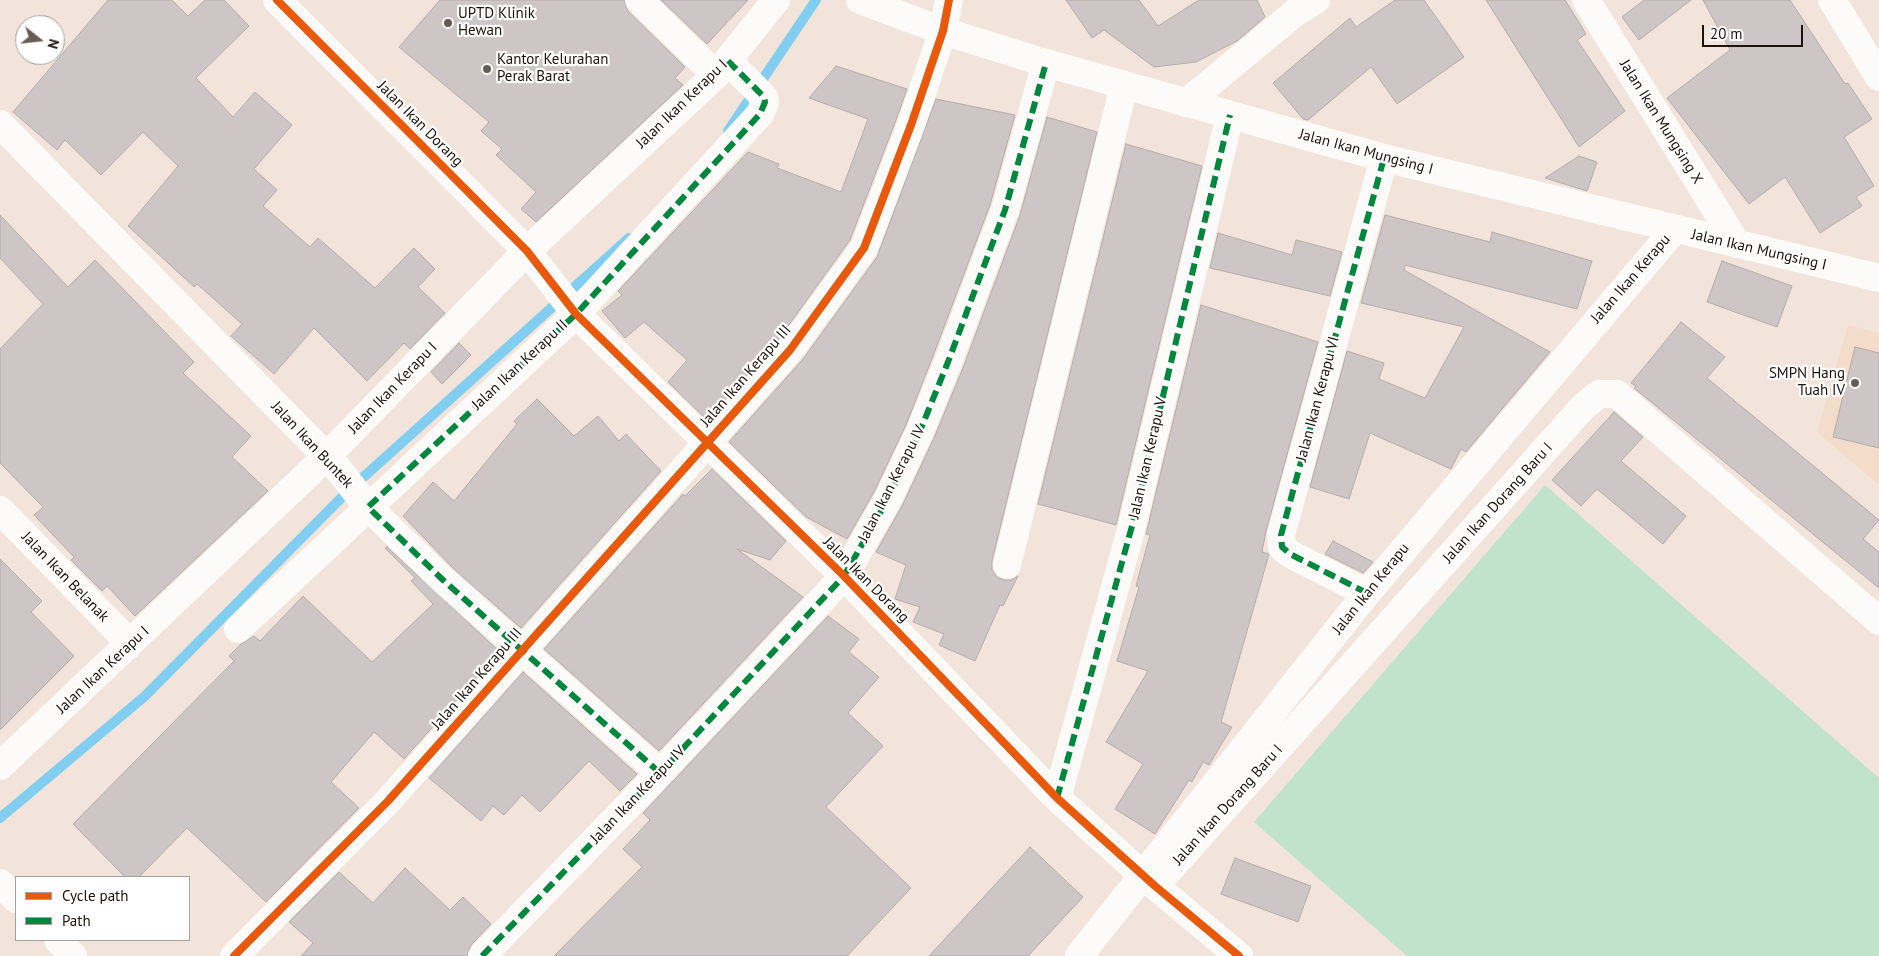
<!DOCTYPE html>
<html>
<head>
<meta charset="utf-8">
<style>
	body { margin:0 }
	#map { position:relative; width:1879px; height:956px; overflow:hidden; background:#f2e4da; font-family:"PT Sans",sans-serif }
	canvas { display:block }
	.legend { position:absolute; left:15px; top:876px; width:175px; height:65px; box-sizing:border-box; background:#fff; border:1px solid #a4a19e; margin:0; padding:6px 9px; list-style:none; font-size:15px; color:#1c130d }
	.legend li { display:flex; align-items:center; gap:10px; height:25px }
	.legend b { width:25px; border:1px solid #a4a19e }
	.north { position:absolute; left:15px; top:15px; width:50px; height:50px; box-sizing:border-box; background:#fff; border:1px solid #a4a19e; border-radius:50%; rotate:106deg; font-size:14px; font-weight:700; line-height:20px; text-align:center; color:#1c130d }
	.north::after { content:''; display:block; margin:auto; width:18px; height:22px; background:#675c55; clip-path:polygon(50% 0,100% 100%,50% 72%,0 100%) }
	.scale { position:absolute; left:1702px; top:25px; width:101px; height:22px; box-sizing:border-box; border:2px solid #1c130d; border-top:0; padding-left:6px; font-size:15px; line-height:18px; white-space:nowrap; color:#1c130d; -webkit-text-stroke:4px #fff; paint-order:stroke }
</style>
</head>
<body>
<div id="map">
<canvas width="1879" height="956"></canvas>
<ul class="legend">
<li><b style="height:6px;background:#e8590c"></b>Cycle path</li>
<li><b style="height:6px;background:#00873e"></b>Path</li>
</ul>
<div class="north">N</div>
<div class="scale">20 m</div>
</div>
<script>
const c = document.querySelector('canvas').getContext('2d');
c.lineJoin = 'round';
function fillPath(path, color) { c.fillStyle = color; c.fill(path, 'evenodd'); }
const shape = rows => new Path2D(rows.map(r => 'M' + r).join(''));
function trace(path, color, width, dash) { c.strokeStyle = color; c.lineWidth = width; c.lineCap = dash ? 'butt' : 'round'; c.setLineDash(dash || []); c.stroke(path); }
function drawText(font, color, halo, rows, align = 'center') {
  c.font = font + ' "PT Sans",sans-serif'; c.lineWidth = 4.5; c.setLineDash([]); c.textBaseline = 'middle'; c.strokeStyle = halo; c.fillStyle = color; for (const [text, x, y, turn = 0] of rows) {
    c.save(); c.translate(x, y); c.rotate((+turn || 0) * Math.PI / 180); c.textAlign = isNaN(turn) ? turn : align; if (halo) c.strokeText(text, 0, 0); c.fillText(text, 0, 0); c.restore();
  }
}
fillPath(shape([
	[1848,325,1879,333,1879,485,1817,432]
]), '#f4dccb');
fillPath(shape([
	[1545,485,1879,778,1879,956,1407,956,1254,822]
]), '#c2e3cb');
trace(shape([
	[728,131,816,0],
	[0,818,145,696,348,491,629,238]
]), '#81cef1', 10);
const building = shape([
	[108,0,172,0,188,16,205,0,224,0,249,26,196,78,233,117,255,92,292,125,254,169,277,190,263,206,310,247,318,238,375,288,414,248,435,269,418,287,445,313,410,349,404,343,367,381,314,328,274,374,231,336,242,324,197,284,194,287,128,226,178,166,143,132,101,175,65,140,57,150,13,112,108,0],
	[440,0,624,0,628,11,685,67,675,78,683,85,536,222,521,209,536,192,496,155,502,149,481,131,489,122,399,47,440,0],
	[661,0,748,0,707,44,661,0],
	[1066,0,1139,0,1158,26,1199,0,1257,0,1265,17,1237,41,1196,62,1154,67,1104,30,1092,38,1066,0],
	[1395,0,1424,0,1464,57,1397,104,1371,67,1308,120,1303,119,1273,83,1350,18,1356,27,1395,0],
	[1486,0,1565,0,1586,34,1577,40,1625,111,1579,147,1486,0],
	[1644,0,1691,0,1639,40,1622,17,1644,0],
	[1703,0,1790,0,1845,84,1848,83,1872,119,1844,137,1874,186,1856,197,1862,206,1820,233,1785,177,1749,204,1667,98,1730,50,1703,0],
	[836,66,907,89,896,120,850,240,778,340,707,420,668,382,687,360,644,322,625,338,602,311,622,295,618,291,748,152,779,164,777,168,841,192,868,119,809,98,836,66],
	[936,99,1015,115,990,205,933,356,906,425,874,492,847,539,806,517,729,442,803,359,877,257,936,99],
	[1047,117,1097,132,992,561,992,570,997,577,1004,580,1011,580,1018,576,1003,606,1000,605,975,661,939,645,944,634,913,622,920,607,895,599,906,565,876,552,902,506,934,438,963,368,1020,215,1047,117],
	[1126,144,1202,166,1116,525,1038,504,1126,144],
	[1579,156,1597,162,1587,191,1545,178,1579,156],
	[0,215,68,287,95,260,194,362,183,373,251,436,232,457,268,491,135,616,107,586,102,591,71,560,74,557,34,515,43,507,0,463,0,349,43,304,0,258,0,215],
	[1385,215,1490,242,1492,232,1592,261,1577,309,1405,265,1404,270,1550,352,1466,452,1461,449,1451,469,1370,433,1349,499,1310,487,1347,351,1384,363,1379,379,1425,398,1464,327,1361,303,1385,215],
	[1218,233,1292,255,1296,240,1342,252,1330,296,1210,268,1218,233],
	[1722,261,1792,286,1777,327,1707,302,1722,261],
	[1201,305,1318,342,1266,531,1262,552,1269,554,1221,722,1232,727,1209,765,1203,762,1192,782,1189,780,1155,834,1115,809,1143,764,1106,742,1148,671,1117,661,1139,587,1136,586,1150,535,1146,534,1201,305],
	[1681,322,1725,357,1707,378,1879,520,1863,539,1879,552,1879,588,1634,388,1636,386,1631,383,1681,322],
	[459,343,471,355,442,384,431,372,459,343],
	[1855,347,1879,353,1879,448,1833,437,1855,347],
	[537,399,574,436,598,416,619,441,626,434,661,471,521,628,454,569,403,516,433,482,454,501,517,424,514,421,537,399],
	[1614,412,1643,437,1621,461,1686,516,1663,544,1597,489,1581,506,1552,480,1614,412],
	[712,469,786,541,770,560,737,549,803,597,659,751,544,649,683,494,685,496,712,469],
	[1333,541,1373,562,1363,573,1325,554,1333,541],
	[387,547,500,652,404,759,374,732,331,782,359,808,266,902,187,828,139,877,125,877,73,824,234,661,229,656,241,644,254,636,260,641,303,596,372,662,433,604,411,581,415,578,385,548,387,547],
	[0,559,42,601,31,612,74,656,0,730,0,559],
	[828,616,859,639,849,652,879,677,848,713,883,746,826,807,911,888,847,956,554,956,642,867,623,849,650,820,643,813,828,616],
	[523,672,637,774,620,791,589,761,540,812,522,795,504,815,493,806,481,821,429,778,523,672],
	[1030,847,1083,897,1028,956,929,956,1030,847],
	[1235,858,1311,886,1298,922,1221,894,1235,858],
	[405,868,450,910,463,897,491,924,471,945,467,956,301,956,313,943,289,922,339,872,373,903,405,868]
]);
fillPath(building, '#cec5c6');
trace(building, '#b4abab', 1);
trace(shape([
	[277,0,527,251,576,314,844,576,1057,798,1155,886,1239,956],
	[639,0,716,75],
	[860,0,943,31,1046,63,1384,158,1879,278],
	[1586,0,1737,244],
	[1832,0,1879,77],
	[1186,103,1296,12,1316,0],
	[0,124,334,464,368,507,443,580,660,773],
	[0,510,118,631,128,646],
	[1007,565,1124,85],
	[1367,593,1290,554,1282,547,1281,535,1384,158],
	[238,629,576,314,760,114,765,102,764,97,728,61],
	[0,766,325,458,527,251,716,75,776,0],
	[1057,798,1132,526,1230,115],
	[0,883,16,899],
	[1155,886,1584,406,1599,394,1617,394,1879,621],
	[58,940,73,956],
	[234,956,388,801,790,350,864,248,911,125,943,31,949,0],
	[482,956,660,773,844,576,888,499,920,431,948,362,1005,210,1046,63],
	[1079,956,1367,593,1674,230]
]), '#fdfbf9', 28);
trace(shape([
	[1367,593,1290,554,1282,547,1281,535,1384,158],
	[660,773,443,580,368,507,576,314,760,114,765,102,764,97,728,61],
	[1057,798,1132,526,1230,115],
	[482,956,660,773,844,576,888,499,920,431,948,362,1005,210,1046,63]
]), '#00873e', 6, [12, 6]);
trace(shape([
	[277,0,527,251,576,314,844,576,1057,798,1155,886,1239,956],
	[234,956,388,801,790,350,864,248,911,125,943,31,949,0]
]), '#e8590c', 8);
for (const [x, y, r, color] of [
	[448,23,5,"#675c55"],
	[487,69,5,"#675c55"],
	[1855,383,5,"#675c55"]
]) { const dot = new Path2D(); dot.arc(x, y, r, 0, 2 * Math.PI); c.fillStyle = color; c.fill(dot); trace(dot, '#fff', 2); }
drawText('15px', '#1c130d', '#fff', [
	["UPTD Klinik",458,14],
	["Hewan",458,31],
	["Kantor Kelurahan",497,60],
	["Perak Barat",497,77],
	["SMPN Hang",1845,374,"right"],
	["Tuah IV",1845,391,"right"]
], 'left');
drawText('15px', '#1c130d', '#fff', [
	["Jalan Ikan Kerapu I",682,104,-44],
	["Jalan Ikan Mungsing X",1661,122,58],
	["Jalan Ikan Dorang",420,124,45],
	["Jalan Ikan Mungsing I",1366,152,15],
	["Jalan Ikan Mungsing I",1759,250,13],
	["Jalan Ikan Kerapu",1631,279,-49],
	["Jalan Ikan Kerapu II",520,365,-43],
	["Jalan Ikan Kerapu III",746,376,-49],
	["Jalan Ikan Kerapu I",393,388,-46],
	["Jalan Ikan Kerapu VI",1318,399,-75],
	["Jalan Ikan Buntek",312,445,47],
	["Jalan Ikan Kerapu V",1148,458,-77],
	["Jalan Ikan Kerapu IV",892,484,-63],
	["Jalan Ikan Dorang Baru I",1498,503,-48],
	["Jalan Ikan Belanak",65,577,46],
	["Jalan Ikan Dorang",866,580,45],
	["Jalan Ikan Kerapu",1371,589,-51],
	["Jalan Ikan Kerapu I",103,670,-43],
	["Jalan Ikan Kerapu III",477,679,-49],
	["Jalan Ikan Kerapu IV",638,795,-46],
	["Jalan Ikan Dorang Baru I",1228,805,-48]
]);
</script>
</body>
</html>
